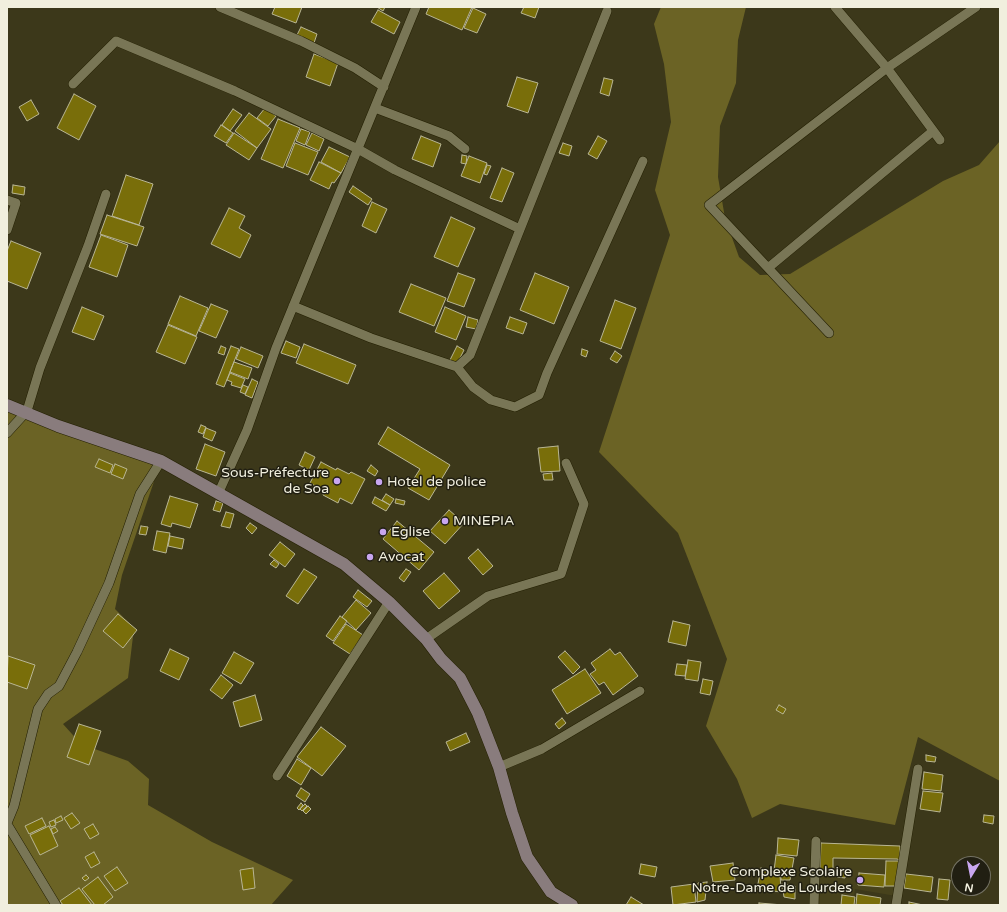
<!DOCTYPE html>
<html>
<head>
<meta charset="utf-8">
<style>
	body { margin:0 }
	#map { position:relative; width:1007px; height:912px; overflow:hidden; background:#3c381a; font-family:"Varela Round",sans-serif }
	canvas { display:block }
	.frame { position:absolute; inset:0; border:8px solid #f1efde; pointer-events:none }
	.north { position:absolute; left:951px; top:856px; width:40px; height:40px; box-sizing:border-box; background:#211f12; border:1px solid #747264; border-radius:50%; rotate:190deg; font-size:11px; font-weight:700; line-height:16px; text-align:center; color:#f1efde }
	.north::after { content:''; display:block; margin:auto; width:14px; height:18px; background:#c8a6ef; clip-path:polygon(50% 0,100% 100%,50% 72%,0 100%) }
</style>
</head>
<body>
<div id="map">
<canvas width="1007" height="912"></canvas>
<div class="frame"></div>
<div class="north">N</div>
</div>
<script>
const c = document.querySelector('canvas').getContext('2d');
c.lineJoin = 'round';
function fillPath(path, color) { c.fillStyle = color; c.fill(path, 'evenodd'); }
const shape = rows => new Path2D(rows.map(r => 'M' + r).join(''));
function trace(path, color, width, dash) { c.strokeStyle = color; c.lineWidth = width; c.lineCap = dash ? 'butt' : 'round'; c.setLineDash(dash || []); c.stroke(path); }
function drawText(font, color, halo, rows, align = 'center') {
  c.font = font + ' "Varela Round",sans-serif'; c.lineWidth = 3; c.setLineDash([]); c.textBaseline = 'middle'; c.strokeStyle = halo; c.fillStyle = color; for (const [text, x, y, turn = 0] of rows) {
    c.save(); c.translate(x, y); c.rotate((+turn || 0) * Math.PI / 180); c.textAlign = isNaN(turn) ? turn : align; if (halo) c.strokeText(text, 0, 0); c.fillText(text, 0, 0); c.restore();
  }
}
fillPath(shape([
	[821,843,900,846,896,896,855,889,853,905,819,905]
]), '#47421c');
fillPath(shape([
	[661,7,746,7,738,40,736,83,720,126,718,177,725,218,739,257,760,275,790,274,943,181,979,165,1000,141,1000,781,918,737,895,825,780,804,752,818,737,779,706,726,727,659,678,533,599,452,670,235,655,190,671,122,664,64,654,24],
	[7,408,161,461,122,575,115,609,134,628,128,678,63,724,81,744,128,761,149,779,148,805,212,842,293,880,271,905,7,905]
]), '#6b6325');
const building = shape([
	[275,7,302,7,296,23,272,14,275,7],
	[377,7,385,7,383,11,377,7],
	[429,7,472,7,462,30,426,14,429,7],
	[524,7,539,7,535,18,521,13,524,7],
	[473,8,486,14,477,33,464,28,473,8],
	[378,10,400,22,394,34,371,22,378,10],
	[301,27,317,34,314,43,297,35,301,27],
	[314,54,338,63,330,86,306,77,314,54],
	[517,77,538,83,528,113,507,106,517,77],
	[604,78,613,80,609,96,600,93,604,78],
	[74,94,96,106,79,140,57,128,74,94],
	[31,100,39,114,27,121,19,107,31,100],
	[265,108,276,116,268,126,257,118,265,108],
	[233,109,242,115,230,131,222,125,233,109],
	[249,113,271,129,257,148,235,131,249,113],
	[278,119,300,128,283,168,261,159,278,119],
	[221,125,233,133,226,143,214,136,221,125],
	[301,129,310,132,305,145,296,141,301,129],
	[234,133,257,148,249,160,226,145,234,133],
	[312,133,324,139,319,151,306,145,312,133],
	[421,136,441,144,433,167,412,159,421,136],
	[598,136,607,141,597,159,588,154,598,136],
	[295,143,318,152,308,175,286,166,295,143],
	[563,143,572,146,569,156,559,153,563,143],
	[329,147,350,157,341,173,321,162,329,147],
	[462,155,467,156,466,164,461,163,462,155],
	[469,156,487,163,480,183,461,176,469,156],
	[319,162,341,173,334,183,332,182,329,189,310,180,319,162],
	[487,165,491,166,487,175,484,174,487,165],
	[502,168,514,173,502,202,490,198,502,168],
	[126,175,153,184,139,225,112,216,126,175],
	[13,185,25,187,24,195,12,193,13,185],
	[353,186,372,199,368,205,349,192,353,186],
	[372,202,387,209,376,233,362,226,372,202],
	[229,208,245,216,239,228,251,235,240,258,211,244,229,208],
	[107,215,144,227,137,246,100,234,107,215],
	[451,217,475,228,458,267,434,257,451,217],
	[101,235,128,245,117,277,89,267,101,235],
	[11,241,41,253,27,289,7,281,7,251,11,241],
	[458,273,475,279,464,307,447,301,458,273],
	[535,273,569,287,554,324,520,310,535,273],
	[411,284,446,298,434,326,399,312,411,284],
	[180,296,208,308,196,336,168,324,180,296],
	[615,300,636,308,621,349,600,341,615,300],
	[211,304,228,311,216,338,199,331,211,304],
	[82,307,104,316,94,340,72,332,82,307],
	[445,307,466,316,456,340,435,332,445,307],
	[468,317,478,320,476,329,466,327,468,317],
	[510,317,527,323,523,334,506,328,510,317],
	[168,325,197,337,185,364,156,352,168,325],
	[286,341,300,347,296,358,281,353,286,341],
	[304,344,356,365,348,384,296,363,304,344],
	[221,346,226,348,224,355,218,353,221,346],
	[231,346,239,349,224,387,216,384,231,346],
	[457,346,464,350,457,364,450,360,457,346],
	[241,347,263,356,258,368,236,359,241,347],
	[582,349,588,351,586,357,581,355,582,349],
	[615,351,622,356,617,363,610,359,615,351],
	[234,362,252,368,248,379,230,372,234,362],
	[230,373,245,379,241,388,231,385,232,382,227,380,230,373],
	[252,379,258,382,252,398,245,395,252,379],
	[243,385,248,387,245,394,240,392,243,385],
	[201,425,206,427,203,434,198,432,201,425],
	[388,427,450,465,429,500,408,488,420,469,378,444,388,427],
	[206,428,216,432,212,441,203,437,206,428],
	[205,444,225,452,216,476,196,469,205,444],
	[558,446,560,471,541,472,538,448,558,446],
	[305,452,315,457,309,470,299,465,305,452],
	[99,459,113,465,110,473,95,467,99,459],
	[321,462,336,470,337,468,349,474,351,472,365,479,352,504,340,498,338,503,323,495,324,491,310,483,321,462],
	[115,464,127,469,123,479,111,474,115,464],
	[371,465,378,471,375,476,367,471,371,465],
	[552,473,553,480,544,480,543,474,552,473],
	[386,494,394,499,390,505,382,500,386,494],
	[170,496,198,504,190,528,172,523,171,527,161,524,170,496],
	[375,497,390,505,386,511,372,503,375,497],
	[396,499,405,501,404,505,395,503,396,499],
	[216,501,223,503,220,512,213,510,216,501],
	[449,510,464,523,445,544,430,531,449,510],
	[226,512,234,514,230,528,221,526,226,512],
	[397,521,434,552,419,570,383,539,397,521],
	[250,523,257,528,252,534,246,528,250,523],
	[141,526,148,527,146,535,139,534,141,526],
	[157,531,170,533,166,553,153,550,157,531],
	[170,536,184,539,182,549,168,546,170,536],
	[280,542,295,554,285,567,269,555,280,542],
	[478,549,493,566,483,575,468,558,478,549],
	[274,560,279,564,276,568,270,564,274,560],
	[304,569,317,577,298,604,286,596,304,569],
	[406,569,411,572,404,582,399,578,406,569],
	[444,573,460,591,439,609,423,591,444,573],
	[358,590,372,601,367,607,353,597,358,590],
	[356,600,371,613,356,630,342,617,356,600],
	[118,614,137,630,123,648,103,631,118,614],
	[340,616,347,621,333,641,326,636,340,616],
	[673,621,690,625,686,646,668,642,673,621],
	[346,624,363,635,350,654,333,643,346,624],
	[170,649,189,658,179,680,160,671,170,649],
	[610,649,615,655,620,652,638,676,613,695,604,682,599,685,590,674,596,670,591,663,610,649],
	[565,651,580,667,573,674,558,657,565,651],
	[234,652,254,663,241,684,222,673,234,652],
	[8,656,35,665,27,689,7,682,8,656],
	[688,660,701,662,698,681,685,679,688,660],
	[677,664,687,665,685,676,675,675,677,664],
	[585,669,601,693,567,714,552,690,585,669],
	[221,675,233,685,222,699,210,690,221,675],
	[703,679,713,681,710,695,700,693,703,679],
	[255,695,262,720,240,727,233,702,255,695],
	[779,705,786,709,783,714,776,710,779,705],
	[562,718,566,723,559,729,555,724,562,718],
	[79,724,101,731,89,765,67,757,79,724],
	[321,727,346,746,322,776,297,757,321,727],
	[466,733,470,742,450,751,446,742,466,733],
	[926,755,936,757,935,762,926,761,926,755],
	[297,759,311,768,301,785,287,776,297,759],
	[924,772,943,775,941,791,922,789,924,772],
	[301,788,310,794,305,802,296,796,301,788],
	[923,791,943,793,940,812,920,809,923,791],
	[301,803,303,805,299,810,297,808,301,803],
	[305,804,307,806,302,811,300,809,305,804],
	[308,806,311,809,306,814,303,811,308,806],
	[72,813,80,823,71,829,64,818,72,813],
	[984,815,994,816,993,824,983,822,984,815],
	[61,816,63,820,56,823,55,819,61,816],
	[42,818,46,826,29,834,25,826,42,818],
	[54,820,56,825,51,827,49,822,54,820],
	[93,824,99,834,90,839,84,829,93,824],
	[49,826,58,846,40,855,30,835,49,826],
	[55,827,58,831,53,834,51,829,55,827],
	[778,838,799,840,797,856,777,854,778,838],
	[821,843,900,846,900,860,897,859,833,858,833,871,820,870,821,843],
	[94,852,100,863,91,868,85,857,94,852],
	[776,855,794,858,790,880,781,880,781,874,774,871,776,855],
	[886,861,899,861,898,886,885,886,886,861],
	[733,863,735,880,713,882,710,866,733,863],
	[641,864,657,867,655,877,639,874,641,864],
	[117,867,128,883,115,891,104,876,117,867],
	[253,868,255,888,243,890,240,870,253,868],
	[761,868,780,874,781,892,757,889,761,868],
	[837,871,846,872,845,878,837,877,837,871],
	[859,873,885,875,884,887,858,885,859,873],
	[906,874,933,877,931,892,904,888,906,874],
	[86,875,89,878,85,881,82,878,86,875],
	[98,877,113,897,103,905,95,905,82,889,98,877],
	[939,879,950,880,948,900,937,899,939,879],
	[707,882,705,900,697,902,698,883,707,882],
	[694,884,696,902,673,905,671,887,694,884],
	[782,884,795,886,795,899,784,897,782,884],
	[79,888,92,905,63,905,60,901,79,888],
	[857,894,881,898,880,905,856,905,857,894],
	[842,895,855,897,854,905,841,905,842,895],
	[631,897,644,905,626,905,631,897],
	[909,902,923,905,909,905,909,902],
	[759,903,783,905,759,905,759,903]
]);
fillPath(building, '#796e0a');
trace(building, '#b9b694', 1);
const street = shape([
	[220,7,301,41,355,68,384,87],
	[835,7,887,68,940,140],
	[73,84,116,41,235,91,358,149,395,170,520,229],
	[375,108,449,136,465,149],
	[7,200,16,203,7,230],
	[768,268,933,131],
	[293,306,371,338,457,367,473,387,491,400,515,407,539,395,547,373,643,161],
	[829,333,709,205,887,68,976,7],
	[457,367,470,355,607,11],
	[7,433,27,411,40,368,88,246,106,194],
	[218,494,247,430,276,348,416,7],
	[426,639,488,596,561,574,584,504,566,463],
	[499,767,542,749,640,691],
	[277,776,389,602],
	[7,823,14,806,38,709,48,694,59,686,77,652,109,583,140,494,161,461],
	[7,824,56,905],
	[814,905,816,841],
	[896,905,918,769]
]);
const secondary = shape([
	[7,405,58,426,161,461,344,564,389,602,426,639,441,659,460,678,478,713,499,767,512,813,527,857,551,892,572,905]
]);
trace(street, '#231f02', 10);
trace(secondary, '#231f02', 13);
trace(street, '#797656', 9);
trace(secondary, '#897c7d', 12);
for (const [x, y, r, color] of [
	[337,481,4,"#c8a6ef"],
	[379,482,4,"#c8a6ef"],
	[445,521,4,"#c8a6ef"],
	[383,532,4,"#c8a6ef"],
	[370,557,4,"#c8a6ef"],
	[860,880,4,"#c8a6ef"]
]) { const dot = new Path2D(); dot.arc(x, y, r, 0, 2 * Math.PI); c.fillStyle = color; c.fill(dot); trace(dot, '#211f12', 1.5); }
drawText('14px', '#f1efde', '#211f12', [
	["Sous-Préfecture",329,473,"right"],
	["de Soa",329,489,"right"],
	["Hotel de police",387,482],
	["MINEPIA",453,521],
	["Eglise",391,532],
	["Avocat",378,557],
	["Complexe Scolaire",852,872,"right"],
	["Notre-Dame de Lourdes",852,888,"right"]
], 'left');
</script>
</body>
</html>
